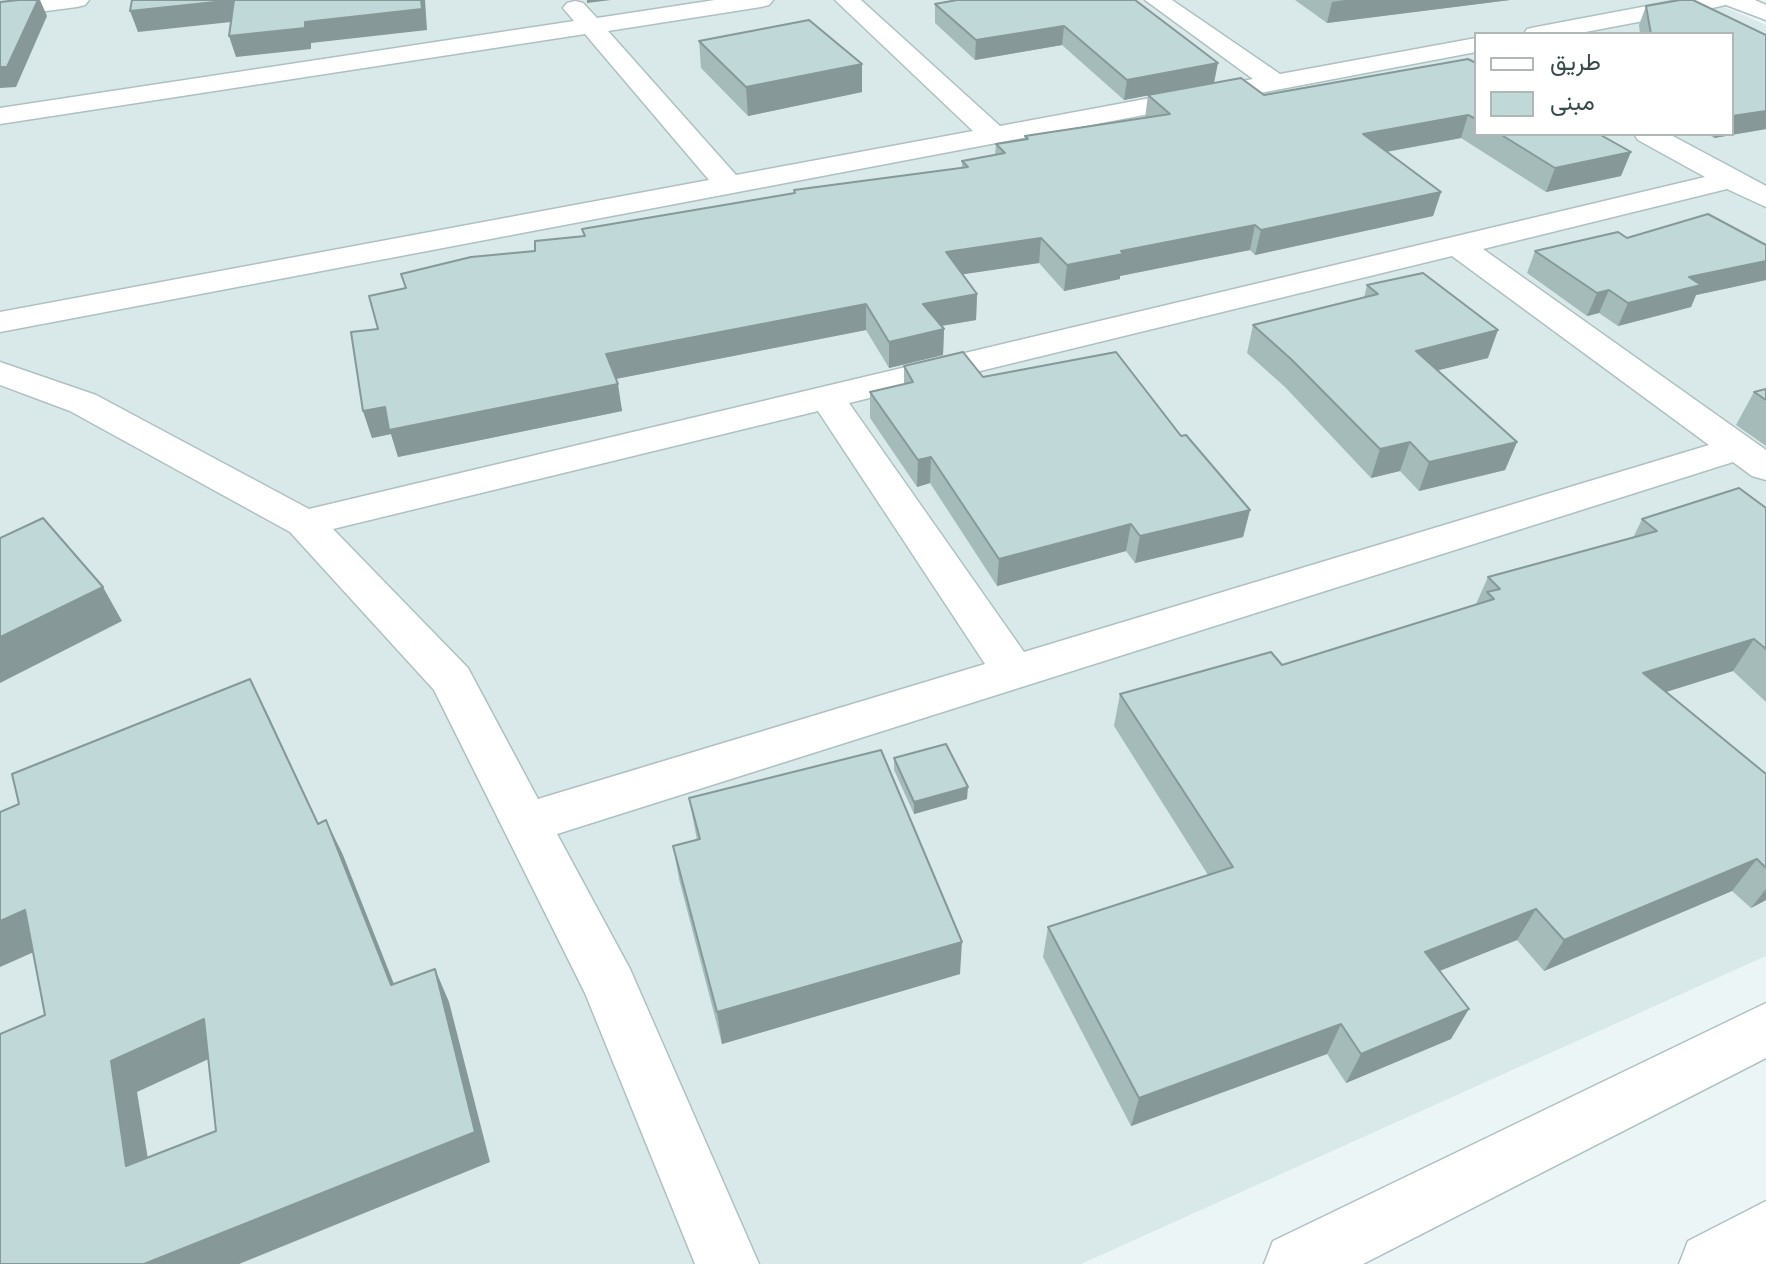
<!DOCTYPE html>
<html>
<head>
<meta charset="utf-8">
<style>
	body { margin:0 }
	#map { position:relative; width:1766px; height:1264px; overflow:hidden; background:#ebf5f6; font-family:"IBM Plex Sans",Vazirmatn,sans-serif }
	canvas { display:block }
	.legend { position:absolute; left:1474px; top:32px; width:260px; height:104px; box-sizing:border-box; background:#fff; border:2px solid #afb7b7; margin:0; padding:10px 14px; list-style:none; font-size:24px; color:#384b4b }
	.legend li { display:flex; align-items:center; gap:16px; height:40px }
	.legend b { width:40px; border:2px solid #afb7b7 }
</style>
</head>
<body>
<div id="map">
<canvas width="1766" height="1264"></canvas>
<ul class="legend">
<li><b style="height:10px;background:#fff"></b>طريق</li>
<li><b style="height:22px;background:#c0d9d8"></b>مبنى</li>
</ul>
</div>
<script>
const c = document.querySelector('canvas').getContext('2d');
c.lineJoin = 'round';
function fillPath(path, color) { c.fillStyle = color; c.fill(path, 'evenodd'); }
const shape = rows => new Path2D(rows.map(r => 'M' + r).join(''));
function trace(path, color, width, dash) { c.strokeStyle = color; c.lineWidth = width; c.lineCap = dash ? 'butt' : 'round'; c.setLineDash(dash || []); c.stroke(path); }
fillPath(shape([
	[0,0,1708,0,1766,25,1766,956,1081,1264,0,1264],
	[1476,34,1732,34,1732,134,1476,134]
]), '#d9e9ea');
const minor = shape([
	[23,0,89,0,85,5,77,7,0,17,0,3,23,0],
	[715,0,773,0,769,5,761,7,608,31,736,175,973,131,835,0,861,0,1000,126,1253,79,1145,0,1172,0,1280,74,1476,38,1476,52,0,332,0,312,709,180,585,34,0,124,0,108,574,21,563,8,567,3,575,1,583,3,597,18,715,0],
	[1679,0,1729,0,1725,5,1717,7,1575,34,1524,34,1527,29,1536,27,1679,0],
	[1634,134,1669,134,1742,173,1766,186,1766,207,1727,189,1483,249,1766,450,1766,480,1752,476,1733,462,557,834,630,969,759,1264,695,1264,585,993,434,690,290,532,70,411,0,385,0,362,96,395,309,509,1705,177,1638,140,1634,134],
	[1452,256,1709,445,1024,652,849,403,1452,256],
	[818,411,985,664,538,799,468,668,333,529,818,411]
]);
const tertiary = shape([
	[1722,0,1755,0,1766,5,1766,20,1726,5,1722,0],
	[1766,1003,1766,1058,1363,1264,1264,1264,1273,1241,1766,1003],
	[1766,1201,1766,1264,1679,1264,1688,1241,1766,1201]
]);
trace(minor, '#adc1c3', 3);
trace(tertiary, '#adc1c3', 3);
fillPath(minor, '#fff');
fillPath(tertiary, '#fff');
fillPath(shape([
	[1135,0,1215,83,1264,95,1476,63,1476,134,1599,134,1621,176,1546,192,1461,138,1387,152,1441,192,1433,216,1255,255,1250,250,1120,276,1120,279,1064,291,1039,263,963,274,977,294,976,320,941,326,944,329,943,355,889,368,866,330,616,379,622,411,398,457,391,434,372,438,363,411,378,329,405,288,401,274,535,251,584,236,582,229,794,194,794,190,962,168,962,161,995,155,996,144,1025,139,1025,136,1145,118,1148,95,1124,100,1062,45,975,60,935,23,935,4],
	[1295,0,1510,0,1327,23],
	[1680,0,1693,0,1766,35,1766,129,1714,138,1708,134,1732,134,1732,34,1640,34,1639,25,1646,6],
	[699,41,862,92,748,116,701,68],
	[1627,238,1766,245,1766,280,1696,295,1691,307,1618,326,1599,313,1587,316,1527,273,1535,251],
	[1367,285,1488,358,1438,370,1517,442,1505,470,1419,491,1400,471,1371,478,1285,387,1247,353,1253,325,1364,298],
	[904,366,983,377,1181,436,1250,510,1243,537,1135,563,1126,551,997,586,930,483,917,487,870,418,870,392,904,384],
	[1766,389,1766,446,1736,425,1754,392],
	[1766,508,1766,702,1733,671,1666,692,1766,774,1766,900,1751,908,1732,891,1544,971,1517,940,1440,971,1451,1039,1346,1083,1327,1054,1131,1126,1043,957,1048,927,1208,875,1114,726,1120,694,1282,665,1476,604,1488,577,1633,538,1642,519],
	[894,758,967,799,914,814,894,770],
	[689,798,960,974,722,1044,679,879,673,846,697,840]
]), '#a5bbba');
fillPath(shape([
	[38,0,40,0,47,16,16,87,0,88,0,67],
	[234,0,240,21,138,32,130,11],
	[421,0,425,0,427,30,311,43,311,49,236,57,229,36],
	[587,0,611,0,587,3],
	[1345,0,1510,0,1327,23,1332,2],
	[1064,26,1062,45,975,60,976,40],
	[1218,63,1214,83,1124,100,1127,80],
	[862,64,862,92,748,116,746,87],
	[1766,111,1766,129,1714,138,1715,134,1732,134,1732,116],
	[1468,115,1461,138,1357,157,1363,134],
	[1631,152,1621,176,1546,192,1555,168],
	[1441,192,1433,216,1255,255,1261,230],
	[1255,225,1250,250,1120,276,1120,279,1064,291,1067,265,1121,251],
	[1041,238,1039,263,945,277,946,252],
	[1766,261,1766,280,1696,295,1691,307,1618,326,1628,303,1689,277],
	[1609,290,1599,313,1587,316,1597,293],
	[977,294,976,320,923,329,923,304],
	[866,304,866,330,610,380,606,354],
	[944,329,943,355,889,368,889,342],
	[1498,330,1488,358,1407,378,1416,351],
	[618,384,622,411,398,457,391,434,372,438,363,411,385,407],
	[1410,442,1400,471,1371,478,1380,449],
	[1517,442,1505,470,1419,491,1429,462],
	[931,457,930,483,917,487,918,460],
	[1250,510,1243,537,1135,563,1140,536],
	[1131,524,1126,551,997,586,999,559],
	[103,587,122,621,0,683,0,637],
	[1754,639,1733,671,1624,705,1643,673],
	[250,679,268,715,334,859,318,824],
	[968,787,967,799,914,814,914,802],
	[326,820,343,855,407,1017,391,985],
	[1757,859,1732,891,1544,971,1564,940],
	[1766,889,1766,900,1751,908],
	[1536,909,1517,940,1409,983,1425,952],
	[25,910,52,944,0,967,0,921],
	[962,942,960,974,722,1044,717,1012],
	[435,969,449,1002,490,1162,239,1264,144,1264],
	[1469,1009,1451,1039,1346,1083,1361,1054],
	[204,1019,226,1051,137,1092,154,1196,126,1166,111,1061],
	[1341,1024,1327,1054,1131,1126,1139,1098]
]), '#869897');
const building = shape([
	[19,0,38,0,7,67,0,67,0,2,19,0],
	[132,0,234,0,130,11,132,0],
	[234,0,421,0,422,9,305,22,305,28,229,36,234,0],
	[957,0,1135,0,1218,63,1127,80,1064,26,976,40,935,4,957,0],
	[1680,0,1693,0,1766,35,1766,111,1732,116,1732,34,1651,34,1646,6,1680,0],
	[809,20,862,64,746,87,699,41,809,20],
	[1468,59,1476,63,1476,119,1468,115,1363,134,1441,192,1261,230,1255,225,1121,251,1123,254,1067,265,1041,238,946,252,977,294,923,304,944,329,889,342,866,304,606,354,618,384,389,430,385,407,363,411,351,332,378,329,369,296,406,288,401,274,471,257,535,251,535,241,585,236,582,229,795,193,794,190,968,167,962,161,1005,153,996,144,1028,139,1025,136,1170,114,1148,95,1241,78,1264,95,1468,59],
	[1500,134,1599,134,1631,152,1555,168,1500,134],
	[1708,214,1766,245,1766,261,1689,277,1701,285,1628,303,1609,290,1597,293,1535,251,1618,232,1627,238,1708,214],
	[1423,273,1498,330,1416,351,1517,442,1429,462,1410,442,1380,449,1292,360,1253,325,1378,294,1367,285,1423,273],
	[963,352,983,377,1116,352,1181,436,1186,435,1250,510,1140,536,1131,524,999,559,931,457,918,460,870,392,913,382,904,366,963,352],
	[1766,389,1766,400,1754,392,1766,389],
	[1739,488,1766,508,1766,649,1754,639,1643,673,1766,774,1766,868,1757,859,1564,940,1536,909,1425,952,1469,1009,1361,1054,1341,1024,1139,1098,1048,927,1233,867,1120,694,1271,652,1282,665,1494,599,1487,592,1500,589,1488,577,1657,531,1642,519,1739,488],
	[43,518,103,587,0,637,0,538,43,518],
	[250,679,318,824,326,820,391,985,435,969,475,1132,144,1264,0,1264,0,1034,45,1015,25,910,0,921,0,812,19,804,12,774,250,679],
	[204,1019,216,1131,126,1166,111,1061,204,1019],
	[946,744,968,787,914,802,894,758,946,744],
	[881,750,962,942,717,1012,673,846,700,839,689,798,881,750]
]);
fillPath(building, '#c0d9d8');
trace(building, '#869897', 2);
</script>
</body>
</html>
